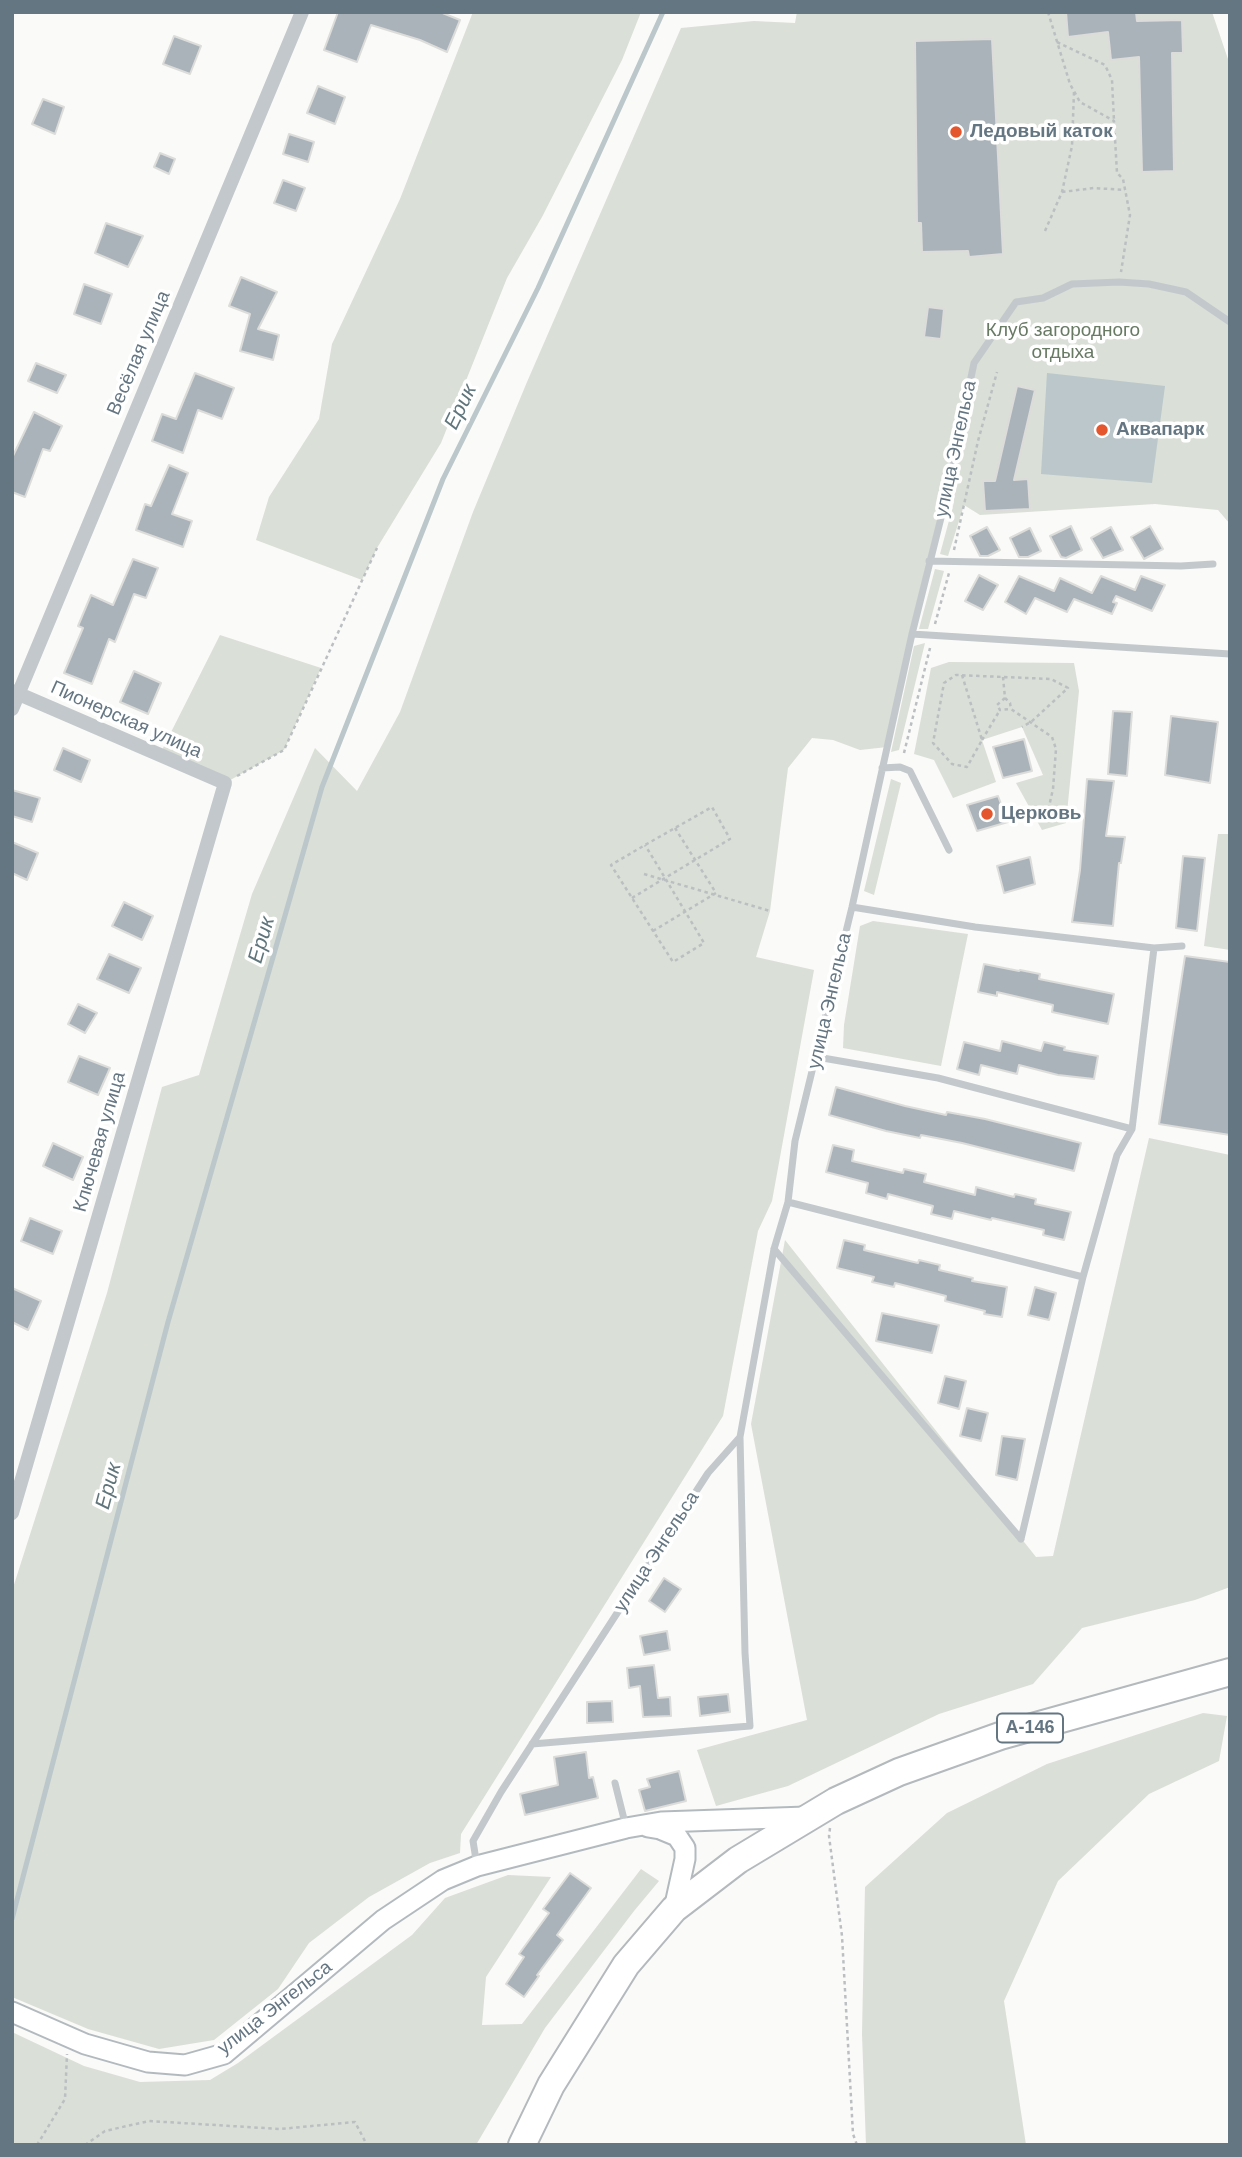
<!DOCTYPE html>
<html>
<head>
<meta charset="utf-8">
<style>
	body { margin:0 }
	#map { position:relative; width:1242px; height:2157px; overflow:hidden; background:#fafaf8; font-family:Helvetica,sans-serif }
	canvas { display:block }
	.frame { position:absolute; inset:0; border:14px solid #657683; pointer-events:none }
</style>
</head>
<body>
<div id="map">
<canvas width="1242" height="2157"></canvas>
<div class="frame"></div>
</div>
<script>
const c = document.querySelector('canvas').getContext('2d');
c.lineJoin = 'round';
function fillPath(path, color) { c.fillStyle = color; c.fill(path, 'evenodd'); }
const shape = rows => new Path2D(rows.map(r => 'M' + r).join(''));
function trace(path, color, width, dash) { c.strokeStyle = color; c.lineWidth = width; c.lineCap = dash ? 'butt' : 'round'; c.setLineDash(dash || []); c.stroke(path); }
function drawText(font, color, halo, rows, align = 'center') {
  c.font = font + ' Helvetica,sans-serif'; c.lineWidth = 7; c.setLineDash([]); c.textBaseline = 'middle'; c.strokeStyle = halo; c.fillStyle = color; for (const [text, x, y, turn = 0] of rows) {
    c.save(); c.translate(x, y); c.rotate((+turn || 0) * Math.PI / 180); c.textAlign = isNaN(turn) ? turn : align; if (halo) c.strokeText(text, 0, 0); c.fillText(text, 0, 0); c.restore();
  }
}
fillPath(shape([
	[473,12,641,12,622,60,542,217,507,278,441,443,377,548,362,580,256,540,269,497,319,419,332,344,400,199],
	[797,12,1212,12,1230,65,1230,524,1218,510,1155,504,980,515,964,505,948,556,940,554,954,502,948,495,887,747,860,750,833,740,812,738,788,768,770,911,756,957,814,970,772,1201,758,1231,723,1416,461,1834,460,1853,430,1863,369,1897,309,1943,278,1989,214,2040,159,2049,88,2029,12,1997,12,1591,107,1293,162,1087,199,1075,252,894,315,748,357,791,400,712,473,512,527,382,681,28,754,21,795,23],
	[935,569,944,571,928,629,919,629],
	[220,635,321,668,284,750,225,783,159,756],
	[925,643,899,750,891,752,914,646],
	[949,662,1074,663,1079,691,1066,823,1042,830,1016,783,1043,775,1022,727,982,740,996,782,953,798,934,760,914,754,931,668],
	[891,779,901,783,874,895,864,891],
	[1218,834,1230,834,1230,950,1204,946],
	[873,921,968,934,941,1066,843,1048,844,1025,860,926],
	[1149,1138,1230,1155,1230,1587,1195,1600,1082,1628,1033,1684,939,1714,788,1786,716,1806,697,1750,807,1720,751,1424,785,1240,1036,1557,1053,1556],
	[1203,1713,1227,1716,1219,1761,1149,1794,1058,1881,1004,2001,1026,2145,866,2145,862,2034,865,1887,947,1813,1047,1764],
	[641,1869,659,1881,634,1911,545,2028,476,2145,12,2145,12,2032,84,2066,140,2082,210,2080,238,2063,412,1935,445,1898,508,1875,551,1877,486,1977,482,2025,522,2024]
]), '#dadfd7');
fillPath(shape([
	[1047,373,1165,386,1152,483,1041,474]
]), '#bbc7cb');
trace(shape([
	[12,1919,168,1322,322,787,443,479,538,288,663,12]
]), '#bbc7cb', 5);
const building = shape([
	[338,12,440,12,460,20,447,52,420,40,371,25,357,62,324,50,338,12],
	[1066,12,1136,12,1137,21,1182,20,1183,53,1172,53,1174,171,1142,172,1139,57,1111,60,1108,32,1068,37,1066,12],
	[174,36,201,46,190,74,163,64,174,36],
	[992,39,1003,254,969,257,968,251,922,252,921,223,917,223,915,41,992,39],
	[318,86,345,97,335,124,307,113,318,86],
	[43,99,64,107,55,134,32,124,43,99],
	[289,134,314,142,308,162,283,154,289,134],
	[160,153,175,159,169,174,154,167,160,153],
	[283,180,305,188,296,211,274,203,283,180],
	[106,223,143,236,128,267,95,253,106,223],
	[241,277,277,292,258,329,279,335,273,360,240,351,250,314,229,306,241,277],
	[84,284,112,294,101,324,74,314,84,284],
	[928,307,944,309,941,339,924,337,928,307],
	[36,363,66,375,57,393,28,381,36,363],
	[195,373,234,388,222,419,198,410,183,453,152,441,162,414,176,419,195,373],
	[1017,386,1035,390,1014,480,1028,479,1030,509,985,511,983,481,995,481,1017,386],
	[34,412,62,426,50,451,43,449,25,497,12,492,12,458,34,412],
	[169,465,188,473,172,514,192,521,183,547,136,530,145,504,151,506,169,465],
	[1071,526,1082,550,1066,558,1061,557,1050,536,1071,526],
	[1150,526,1163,549,1144,559,1131,537,1150,526],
	[987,527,1000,550,988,556,980,556,970,536,987,527],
	[1111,527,1123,550,1103,558,1091,538,1111,527],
	[1030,528,1041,551,1028,557,1019,557,1010,538,1030,528],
	[133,559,158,568,146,598,134,594,115,642,109,639,92,684,64,673,83,628,78,626,91,595,113,605,133,559],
	[979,575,998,585,983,610,965,601,979,575],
	[1019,576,1054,591,1060,578,1092,593,1101,576,1135,590,1141,576,1165,585,1152,611,1116,596,1113,602,1117,603,1112,614,1074,599,1067,612,1035,598,1026,614,1005,602,1019,576],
	[134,671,161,683,148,714,120,702,134,671],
	[1113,711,1132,712,1127,776,1108,774,1113,711],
	[1171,716,1218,722,1210,783,1165,775,1171,716],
	[1024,739,1032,771,1003,778,993,747,1024,739],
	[63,748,90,760,81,782,54,770,63,748],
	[1087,779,1114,781,1106,836,1125,837,1121,863,1119,863,1113,926,1072,922,1080,870,1087,779],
	[12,790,40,798,32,822,12,816,12,790],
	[998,796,1008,822,977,831,967,805,998,796],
	[12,842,38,853,27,880,12,873,12,842],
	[1183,856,1205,858,1197,931,1176,928,1183,856],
	[1030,857,1035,884,1004,893,997,866,1030,857],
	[124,902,153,916,142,940,112,926,124,902],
	[109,954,141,968,129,993,97,979,109,954],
	[1185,956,1230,962,1230,1135,1159,1124,1185,956],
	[984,964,1019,971,1020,970,1040,974,1039,979,1114,994,1108,1024,1052,1012,1053,1005,997,992,997,996,978,992,984,964],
	[78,1004,97,1013,85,1033,68,1024,78,1004],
	[1002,1041,1041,1051,1044,1042,1065,1047,1064,1050,1098,1056,1094,1079,1058,1075,1019,1065,1017,1074,981,1065,979,1075,957,1069,964,1042,1000,1051,1002,1041],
	[79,1056,110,1068,98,1095,68,1082,79,1056],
	[836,1087,905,1106,946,1115,947,1112,985,1119,1081,1143,1074,1171,962,1143,921,1135,920,1138,886,1131,829,1115,836,1087],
	[53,1143,83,1157,73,1180,43,1166,53,1143],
	[833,1145,854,1150,852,1161,903,1173,904,1169,926,1174,924,1182,975,1195,976,1187,1014,1197,1015,1194,1036,1199,1035,1204,1071,1212,1064,1240,1043,1235,1044,1230,992,1218,991,1220,954,1211,952,1219,931,1214,933,1206,888,1194,887,1199,866,1193,868,1183,826,1172,833,1145],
	[30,1218,62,1231,53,1254,21,1241,30,1218],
	[844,1240,865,1245,864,1250,918,1263,919,1260,940,1265,939,1270,973,1278,972,1281,1007,1287,1002,1317,984,1314,985,1311,945,1301,946,1296,895,1283,894,1287,872,1282,874,1277,837,1268,844,1240],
	[1035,1287,1056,1293,1049,1320,1028,1315,1035,1287],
	[12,1288,41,1301,28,1330,12,1322,12,1288],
	[882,1313,939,1325,932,1353,876,1341,882,1313],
	[945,1376,966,1381,959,1409,938,1403,945,1376],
	[967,1408,988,1413,981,1441,960,1436,967,1408],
	[1002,1436,1025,1439,1017,1480,996,1475,1002,1436],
	[664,1578,681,1589,665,1612,649,1601,664,1578],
	[667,1631,670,1650,644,1655,640,1636,667,1631],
	[654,1665,658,1698,670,1697,671,1716,643,1717,640,1686,629,1688,627,1668,654,1665],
	[728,1694,730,1712,700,1716,698,1697,728,1694],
	[612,1701,613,1722,587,1723,587,1702,612,1701],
	[586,1752,589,1778,593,1777,598,1798,525,1815,520,1794,558,1785,554,1757,586,1752],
	[679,1771,686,1801,645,1811,639,1790,650,1787,647,1779,679,1771],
	[570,1873,591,1888,557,1935,563,1940,537,1975,539,1976,524,1997,506,1984,524,1957,519,1954,549,1913,543,1909,570,1873]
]);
fillPath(building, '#aab3b9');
trace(building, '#dcdcda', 2);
const secondary = shape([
	[648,1827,660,1829,677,1836,685,1848,685,1859,674,1909],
	[12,2012,85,2044,148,2062,185,2065,224,2054,383,1920,443,1880,477,1866,626,1828,661,1822,806,1817]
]);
const highway = shape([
	[522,2145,551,2085,626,1965,674,1909,738,1860,836,1801,899,1772,1000,1736,1230,1672]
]);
trace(secondary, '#b3babf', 23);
trace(highway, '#b4b9bd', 30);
trace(shape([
	[1048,12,1070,84,1080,102,1114,121,1117,173,1123,179,1130,215,1121,272],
	[1057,42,1105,65,1112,80,1114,121],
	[1062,192,1094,188,1125,190],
	[1045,231,1062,192,1072,146,1074,92],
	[954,550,978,441,997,372],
	[935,624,949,573],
	[962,675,982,740,967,767,952,764,933,743,944,683,956,675,1051,679,1068,688,1031,722,1022,727],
	[1003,677,1005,698,1010,703,1011,709,1052,737,1056,749,1053,789,1048,811,1032,811],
	[1005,698,997,705,1000,710,1011,709],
	[982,740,1000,710],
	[904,753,930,648],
	[237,776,284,750,377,548],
	[644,874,770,911],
	[632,898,665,878,730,839,712,807,675,828,645,845,611,865,632,898,673,962,704,943,665,878,645,845],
	[653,931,716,893,675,828],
	[830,1828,829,1836,842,1936,853,2134,857,2145],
	[37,2145,65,2099,67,2054],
	[85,2145,105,2131,149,2121,280,2129,355,2122,367,2145]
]), '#bbbfc2', 2.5, [3.5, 3.5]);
trace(shape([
	[929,561,1181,566,1213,564],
	[912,634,1230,654],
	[882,768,900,767,910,771,949,850],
	[852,907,975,927,1154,948,1182,946],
	[817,1057,938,1078,1132,1129],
	[788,1202,1083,1277],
	[774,1249,1021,1539],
	[1021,1539,1083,1277,1117,1155,1132,1129,1154,948],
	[532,1744,750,1726,745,1653,740,1437],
	[615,1783,626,1827],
	[477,1866,473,1841,501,1792,708,1473,740,1437,774,1249,788,1202,795,1141,852,907,912,634,947,494,974,363,1016,302,1043,298,1072,284,1119,282,1149,284,1186,292,1230,322]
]), '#c3c8cc', 7);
trace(shape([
	[12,691,225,783,12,1513],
	[12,709,302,12]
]), '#c3c8cc', 14);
trace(secondary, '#fff', 19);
trace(highway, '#fff', 26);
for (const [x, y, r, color] of [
	[956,132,7,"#e4572e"],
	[1102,430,7,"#e4572e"],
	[987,814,7,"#e4572e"]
]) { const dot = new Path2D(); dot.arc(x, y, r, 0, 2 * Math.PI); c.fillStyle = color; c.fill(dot); trace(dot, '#fff', 2.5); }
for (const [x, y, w] of [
	[1030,1728,66]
]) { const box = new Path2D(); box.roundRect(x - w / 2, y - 14.5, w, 29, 5); c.fillStyle = '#fff'; c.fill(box); trace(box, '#657683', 2); }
drawText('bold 18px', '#657683', null, [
	["А-146",1030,1728]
]);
drawText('bold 19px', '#657683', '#fff', [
	["Ледовый каток",970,132],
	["Аквапарк",1116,430],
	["Церковь",1001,814]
], 'left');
drawText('19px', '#687a64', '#fff', [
	["Клуб загородного",1063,331],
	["отдыха",1063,353]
]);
drawText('19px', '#657683', '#fff', [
	["Весёлая улица",139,353,-67],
	["улица Энгельса",956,449,-78],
	["Пионерская улица",126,720,24],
	["улица Энгельса",830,1001,-77],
	["Ключевая улица",100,1142,-74],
	["улица Энгельса",657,1552,-57],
	["улица Энгельса",275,2008,-38]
]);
drawText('italic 21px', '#60757c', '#fff', [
	["Ерик",461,407,-64],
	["Ерик",262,940,-74],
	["Ерик",109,1486,-75]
]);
</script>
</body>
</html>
